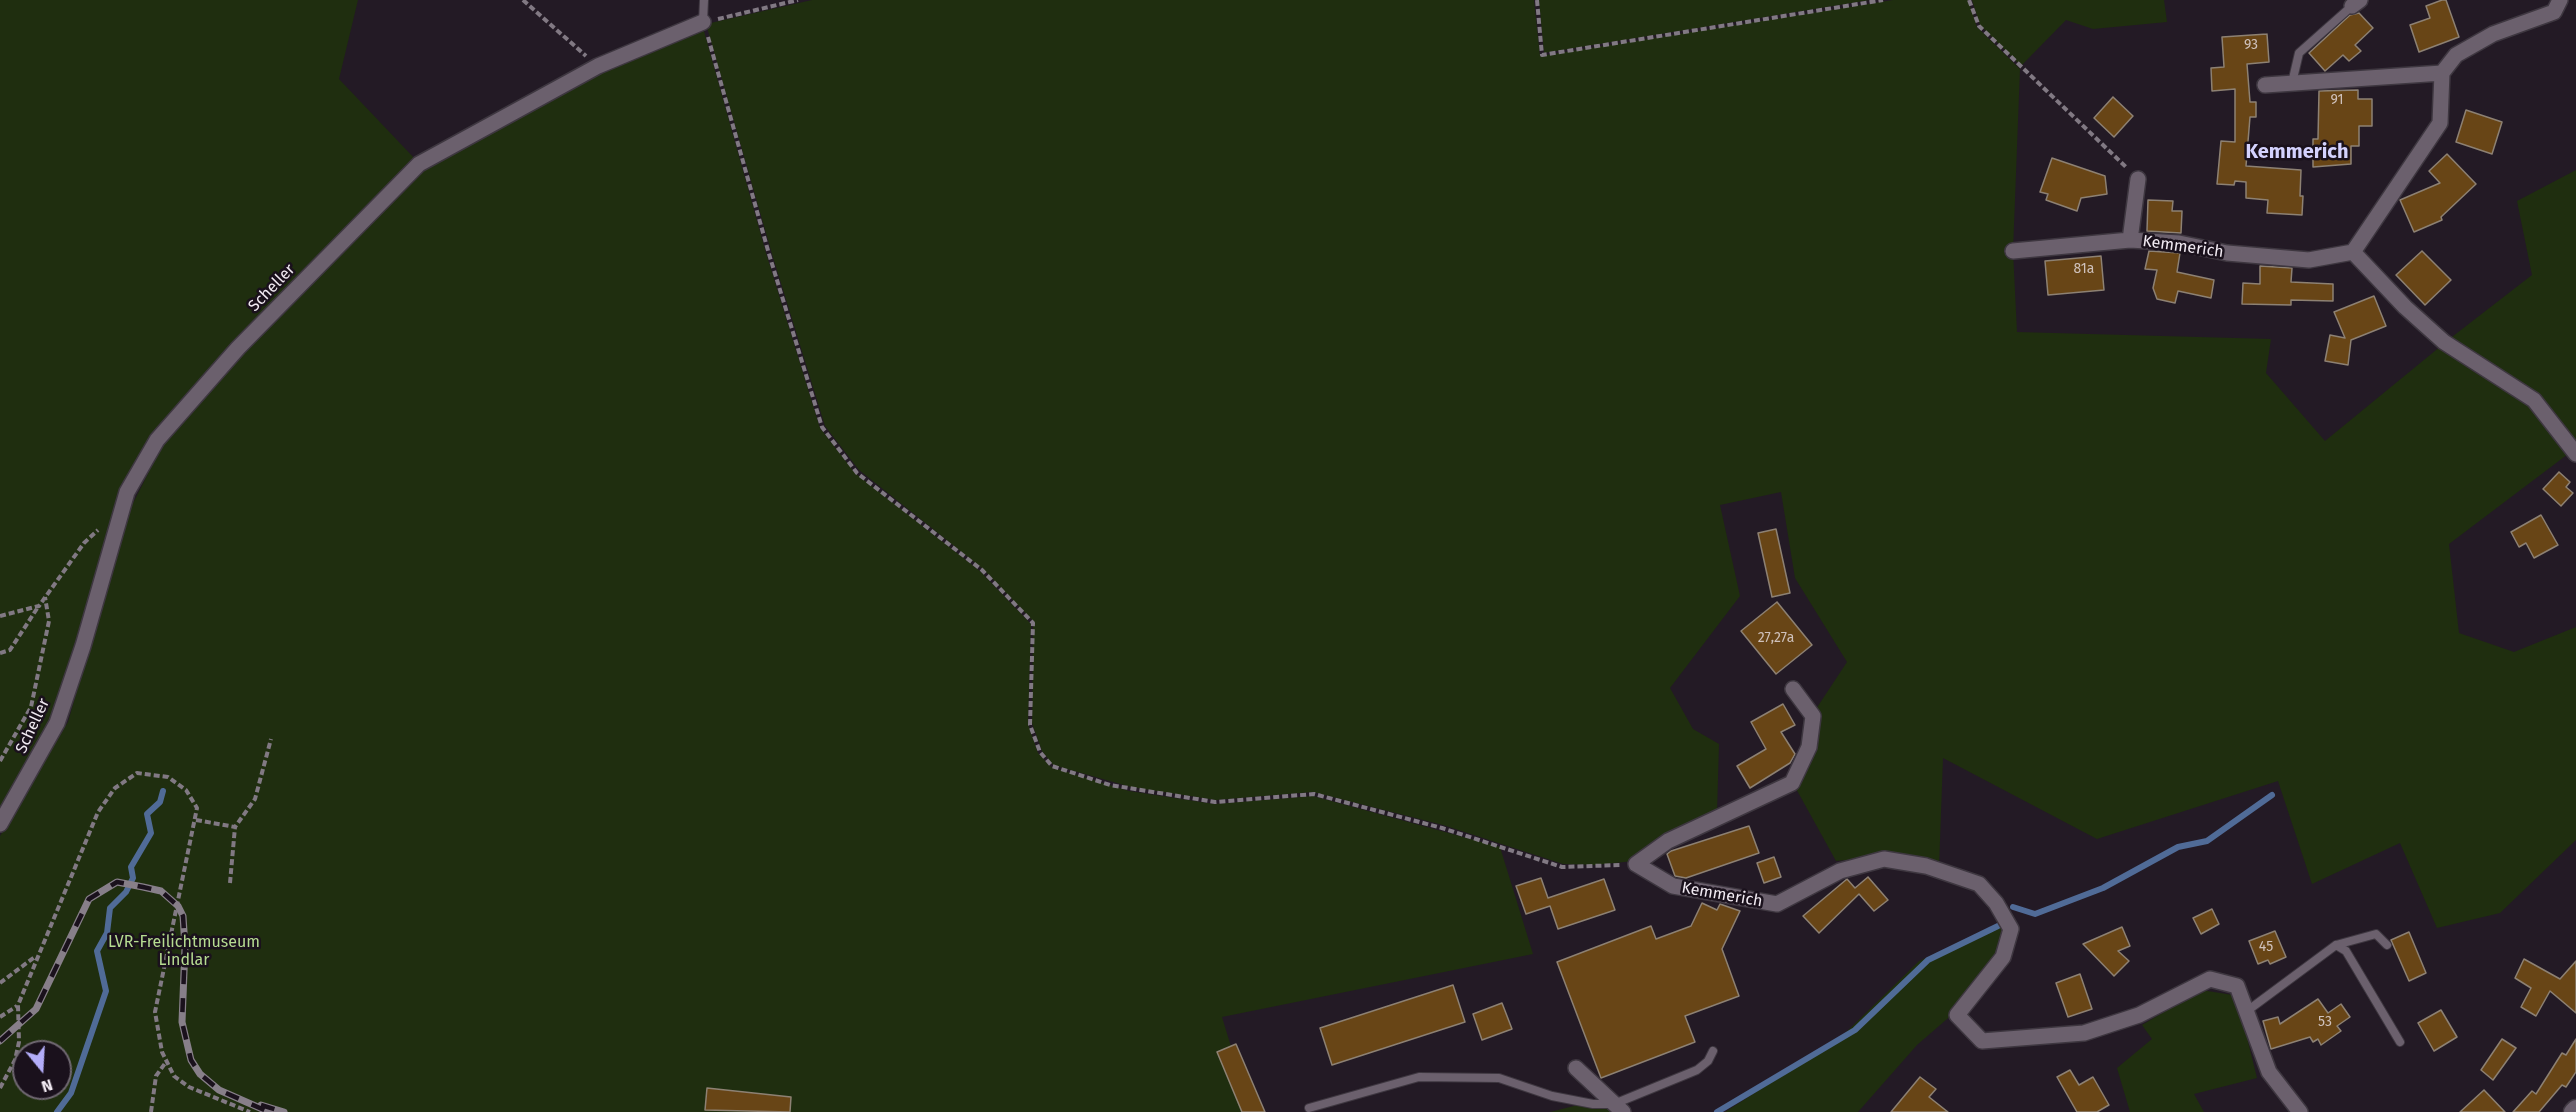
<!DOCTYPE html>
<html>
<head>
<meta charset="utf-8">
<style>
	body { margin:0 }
	#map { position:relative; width:2576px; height:1112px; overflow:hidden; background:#231a25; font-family:"Fira Sans",sans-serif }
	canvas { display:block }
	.north { position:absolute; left:12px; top:1040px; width:60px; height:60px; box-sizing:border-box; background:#1a111c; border:2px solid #706872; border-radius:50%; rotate:162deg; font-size:16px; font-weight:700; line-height:24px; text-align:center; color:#f1eaf2 }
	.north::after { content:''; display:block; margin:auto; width:21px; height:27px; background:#b3adf9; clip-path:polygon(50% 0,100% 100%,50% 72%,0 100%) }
</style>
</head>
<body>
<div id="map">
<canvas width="2576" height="1112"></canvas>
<div class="north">N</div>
</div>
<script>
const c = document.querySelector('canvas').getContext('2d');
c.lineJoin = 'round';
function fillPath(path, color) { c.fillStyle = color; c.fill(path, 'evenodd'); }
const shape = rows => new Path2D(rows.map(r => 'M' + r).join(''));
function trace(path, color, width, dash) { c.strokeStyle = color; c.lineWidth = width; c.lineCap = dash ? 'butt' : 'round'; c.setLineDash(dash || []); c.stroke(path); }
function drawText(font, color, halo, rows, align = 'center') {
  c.font = font + ' "Fira Sans",sans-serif'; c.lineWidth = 5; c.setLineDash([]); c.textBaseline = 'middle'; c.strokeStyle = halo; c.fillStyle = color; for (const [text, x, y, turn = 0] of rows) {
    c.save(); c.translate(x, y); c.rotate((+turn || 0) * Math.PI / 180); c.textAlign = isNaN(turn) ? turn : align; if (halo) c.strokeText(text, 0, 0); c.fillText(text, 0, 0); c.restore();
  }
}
fillPath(shape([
	[0,0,358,0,339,79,416,160,237,344,121,493,52,717,0,808],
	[812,0,1534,0,1540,56,1893,0,1968,0,1977,27,2020,69,2013,251,2017,332,2271,339,2266,373,2325,441,2441,346,2532,401,2572,451,2449,544,2459,633,2514,652,2576,627,2576,840,2500,913,2437,928,2400,843,2312,884,2278,781,2097,839,1943,758,1939,868,1886,856,1836,861,1794,785,1814,712,1847,662,1795,578,1781,492,1720,505,1740,596,1670,688,1693,729,1719,744,1717,814,1634,861,1595,865,1563,864,1443,825,1313,792,1216,800,1131,787,1053,765,1042,751,1032,723,1033,621,983,569,859,470,825,426,772,254,706,24],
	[1539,0,1870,0,1544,53],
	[1972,0,2164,0,2167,22,2093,29,2066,20,2021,66,1980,25],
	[702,24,766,253,820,428,855,473,980,571,1031,624,1028,724,1038,753,1051,767,1129,791,1214,804,1313,796,1500,847,1533,954,1222,1017,1251,1112,0,1112,0,836,68,722,128,513,161,448,240,351,421,167,598,68],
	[24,1052,60,1052,60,1088,24,1088],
	[2576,170,2576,448,2537,397,2448,340,2532,275,2517,201],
	[2005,922,2000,955,1954,1013,1917,1045,1858,1112,1725,1112,1839,1039,1919,961],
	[2201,990,2233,995,2241,1013,2257,1078,2194,1094,2204,1112,2130,1112,2117,1068,2152,1039,2142,1025],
	[1602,1099,1615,1112,1550,1112]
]), '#1f2e0f');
trace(shape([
	[2013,907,2035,914,2103,888,2178,847,2207,841,2272,795],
	[57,1112,71,1093,106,991,97,951,107,933,110,908,126,892,133,878,131,867,151,833,147,814,160,802,163,791],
	[1717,1112,1855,1030,1928,960,1998,926]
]), '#506b97', 6);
const building = shape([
	[2442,0,2446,0,2459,37,2419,52,2410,25,2430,18,2426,6,2442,0],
	[2359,13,2373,28,2355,45,2361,51,2349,61,2343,55,2325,71,2309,53,2350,15,2359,13],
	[2267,34,2269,62,2247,64,2250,102,2256,102,2256,117,2250,117,2246,166,2301,170,2300,196,2303,196,2302,215,2267,213,2268,200,2246,198,2246,182,2235,181,2234,185,2217,184,2221,141,2235,142,2235,89,2212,91,2211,68,2224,67,2222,37,2267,34],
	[2358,90,2358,99,2372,99,2372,126,2359,126,2359,146,2351,146,2351,164,2313,167,2313,139,2318,139,2319,91,2358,90],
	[2113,97,2133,116,2114,137,2094,118,2113,97],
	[2466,110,2502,122,2492,154,2456,142,2466,110],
	[2447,154,2476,184,2441,217,2442,220,2414,232,2400,200,2440,183,2429,171,2447,154],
	[2052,158,2105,176,2107,194,2081,198,2077,211,2046,200,2048,194,2040,192,2052,158],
	[2148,200,2173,201,2172,211,2182,211,2181,233,2147,231,2148,200],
	[2149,251,2180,253,2177,272,2214,280,2211,298,2178,291,2175,303,2157,299,2153,288,2157,270,2145,269,2149,251],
	[2422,251,2451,280,2425,305,2396,275,2422,251],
	[2101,256,2104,290,2048,295,2045,261,2101,256],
	[2260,266,2292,268,2291,282,2333,284,2333,301,2291,300,2291,305,2242,304,2243,283,2260,284,2260,266],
	[2374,296,2386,326,2351,340,2348,365,2325,361,2330,335,2345,338,2334,312,2374,296],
	[2559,472,2570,482,2566,487,2573,493,2561,506,2543,489,2559,472],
	[2541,515,2558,545,2534,558,2526,543,2519,547,2511,532,2541,515],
	[1776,529,1790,593,1772,597,1758,533,1776,529],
	[1777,602,1812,645,1776,674,1741,631,1777,602],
	[1783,704,1795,725,1781,732,1795,754,1790,763,1750,788,1737,766,1766,749,1751,722,1783,704],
	[1749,826,1759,853,1686,878,1675,876,1667,854,1671,851,1749,826],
	[1774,857,1781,877,1764,883,1757,863,1774,857],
	[1868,877,1888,900,1874,911,1859,894,1819,933,1803,916,1847,879,1855,888,1868,877],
	[1541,878,1548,898,1604,879,1615,910,1558,929,1550,906,1526,914,1516,886,1541,878],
	[1702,903,1717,910,1720,904,1740,911,1722,949,1739,996,1685,1016,1695,1042,1601,1078,1557,962,1651,926,1656,939,1691,926,1702,903],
	[2212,909,2219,924,2201,934,2193,918,2212,909],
	[2122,927,2130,946,2118,951,2129,961,2114,976,2083,944,2122,927],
	[2275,931,2286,957,2270,964,2268,960,2258,964,2249,941,2275,931],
	[2409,932,2426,973,2409,981,2391,940,2409,932],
	[2524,959,2560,979,2576,961,2576,1013,2550,991,2536,1016,2521,1007,2531,988,2515,978,2524,959],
	[2080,974,2092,1009,2068,1017,2056,983,2080,974],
	[1453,985,1465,1022,1332,1065,1320,1028,1453,985],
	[2318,999,2328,1013,2341,1004,2350,1017,2337,1026,2341,1031,2321,1045,2318,1039,2313,1042,2310,1037,2271,1049,2263,1021,2278,1017,2280,1024,2318,999],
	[1502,1003,1512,1029,1482,1040,1473,1014,1502,1003],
	[2441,1010,2457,1037,2434,1051,2418,1023,2441,1010],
	[2502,1039,2516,1048,2493,1080,2481,1070,2502,1039],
	[2576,1039,2576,1072,2566,1087,2562,1085,2539,1112,2513,1112,2532,1091,2536,1094,2562,1053,2566,1055,2576,1039],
	[1236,1044,1265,1112,1242,1112,1217,1052,1236,1044],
	[2070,1070,2079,1085,2093,1077,2109,1105,2097,1112,2077,1112,2057,1077,2070,1070],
	[1920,1077,1936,1089,1929,1097,1948,1112,1891,1112,1920,1077],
	[707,1088,791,1097,790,1112,705,1110,707,1088],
	[2484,1090,2505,1112,2460,1112,2484,1090]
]);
fillPath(building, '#684516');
trace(building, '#8d8173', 1.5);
const lane = shape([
	[703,22,704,0],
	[2292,83,2299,53,2352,6],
	[2336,945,2346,951,2400,1042],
	[2247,1011,2336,945,2376,934,2387,945],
	[1309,1108,1419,1077,1499,1078,1552,1096,1593,1104,1614,1104,1697,1070,1708,1061,1713,1051]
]);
const street = shape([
	[2560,0,2554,12,2493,34,2456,55,2442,73,2440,123,2353,252,2405,307,2444,342,2534,400,2576,454],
	[2352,6,2360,0],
	[2265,85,2442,73],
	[2130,240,2138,179],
	[2013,251,2130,240,2179,243,2227,253,2309,260,2353,252],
	[1793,689,1813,716,1809,747,1792,783,1668,841,1636,864,1673,886,1777,904,1840,871,1884,859,1926,866,1979,884,1996,903,2011,929,2003,957,1957,1015,1982,1041,2084,1033,2139,1015,2210,979,2237,986,2269,1072,2300,1112],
	[0,824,57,723,83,646,127,492,157,440,238,348,419,164,598,66,703,22],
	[1576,1068,1623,1112]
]);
const secondary = shape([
	[2573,1112,2576,1109]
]);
trace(lane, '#3e3740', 10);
trace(street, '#3e3740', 18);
trace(secondary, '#3e3740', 21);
trace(shape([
	[523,0,586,56],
	[1537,0,1542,55,1883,0],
	[1969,0,1979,26,2127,168],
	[718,19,798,0],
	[708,37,769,254,822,427,857,473,982,570,1033,623,1030,725,1040,752,1052,766,1110,785,1215,802,1314,794,1442,828,1562,867,1621,865],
	[0,616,39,606,84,543,98,530],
	[0,653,10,650,38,607],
	[0,761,31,707,49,621,45,597],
	[196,820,235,827,255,799,271,739],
	[230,883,235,827],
	[0,983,36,956],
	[0,1017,17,1006],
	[0,1088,15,1060,19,1042,18,1005,98,812,115,788,137,773,168,777,186,790,197,808,155,1012,162,1052,174,1076,189,1087,250,1112],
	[151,1112,156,1076,166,1062]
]), '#817983', 4, [6, 3]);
trace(lane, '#6b606d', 8);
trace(street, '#6b606d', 15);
trace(secondary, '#6b606d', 18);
const rail = shape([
	[0,1041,36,1009,89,899,117,882,143,887,161,891,178,906,183,916,185,947,182,1022,191,1060,200,1074,219,1090,269,1112],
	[261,1105,284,1112]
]);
trace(rail, '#877f89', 7);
trace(rail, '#1a111c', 4.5, [14]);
drawText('14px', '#cfc1bb', null, [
	["93",2251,45],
	["91",2337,100],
	["81a",2084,269],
	["27,27a",1776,638],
	["45",2266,947],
	["53",2325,1022]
]);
drawText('16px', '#f1eaf2', '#1a111c', [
	["Kemmerich",2183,247,8],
	["Scheller",272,288,-46],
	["Scheller",33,726,-65],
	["Kemmerich",1722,895,10]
]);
drawText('16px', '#b6dc91', '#1a111c', [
	["LVR-Freilichtmuseum",184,943],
	["Lindlar",184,961]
]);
drawText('bold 20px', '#d4d2fe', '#1a111c', [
	["Kemmerich",2297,152]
]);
</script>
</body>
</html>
